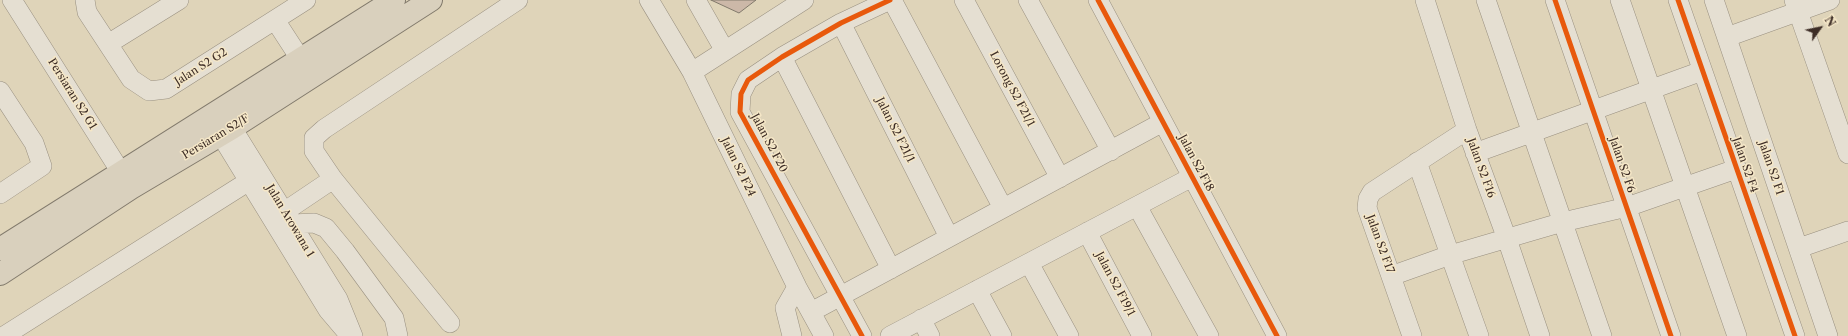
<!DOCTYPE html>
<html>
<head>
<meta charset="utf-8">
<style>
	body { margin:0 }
	#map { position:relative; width:1848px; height:336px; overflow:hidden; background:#dfd4b9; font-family:"Libre Caslon Text",serif }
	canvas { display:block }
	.north { position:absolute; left:1800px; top:8px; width:40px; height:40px; -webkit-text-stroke:3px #f5e7c7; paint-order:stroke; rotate:57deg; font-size:11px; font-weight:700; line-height:16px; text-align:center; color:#3d2d26 }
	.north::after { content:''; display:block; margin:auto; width:14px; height:18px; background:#3d2d26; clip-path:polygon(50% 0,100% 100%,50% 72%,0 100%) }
</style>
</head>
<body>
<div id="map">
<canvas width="1848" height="336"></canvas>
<div class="north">N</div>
</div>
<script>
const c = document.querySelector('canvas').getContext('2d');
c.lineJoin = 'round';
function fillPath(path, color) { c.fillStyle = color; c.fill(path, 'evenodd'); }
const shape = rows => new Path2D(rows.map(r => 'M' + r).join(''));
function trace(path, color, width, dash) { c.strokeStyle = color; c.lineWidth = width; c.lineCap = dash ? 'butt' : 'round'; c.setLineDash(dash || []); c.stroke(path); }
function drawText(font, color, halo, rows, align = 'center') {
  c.font = font + ' "Libre Caslon Text",serif'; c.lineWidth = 3; c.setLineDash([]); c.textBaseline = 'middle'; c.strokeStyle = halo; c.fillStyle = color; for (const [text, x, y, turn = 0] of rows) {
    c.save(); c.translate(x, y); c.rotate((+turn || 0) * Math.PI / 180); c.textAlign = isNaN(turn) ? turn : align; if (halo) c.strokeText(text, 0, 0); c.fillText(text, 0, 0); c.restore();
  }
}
const building = shape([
	[711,0,756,0,739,13,711,0]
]);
fillPath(building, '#ccb8a8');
trace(building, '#827a6c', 1);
const minor = shape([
	[12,0,129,185],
	[85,0,87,12,131,79,149,91,166,89,306,0],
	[649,0,692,72,797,287,824,336],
	[696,0,725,51],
	[892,0,1003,208],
	[964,0,1060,178],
	[1028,0,1111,151],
	[1098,0,1277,336],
	[1425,0,1467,130,1507,239,1540,336],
	[1486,0,1602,336],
	[1555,0,1671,336],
	[1620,0,1737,336],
	[1678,0,1795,336],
	[1714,0,1828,336],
	[1794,0,1848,154],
	[275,20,301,60],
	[841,23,949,237],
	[1727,37,1830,0],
	[108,44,179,0],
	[782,57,891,269],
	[692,72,804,0],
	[0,91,34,143,42,166,0,194],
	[224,115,338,299,353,336],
	[214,124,328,310,345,330],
	[1475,153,1702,71],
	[1417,162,1479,336],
	[1137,206,1209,336],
	[275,218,333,179],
	[292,224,314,223,326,228,345,251,394,318,398,336],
	[1087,232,1142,336],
	[1799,248,1848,231],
	[1029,263,1069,336],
	[1391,276,1450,255,1563,222,1627,207,1736,169],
	[977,290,1002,336],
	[811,312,1163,122],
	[921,319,930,336],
	[450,323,333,179,314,151,314,138,324,129,518,0],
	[4,336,249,181],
	[792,336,785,308,797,287],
	[862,336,740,112,741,94,748,80,782,57,841,23,890,0],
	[890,336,1192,177],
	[1412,336,1367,208,1368,199,1372,192,1467,130]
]);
const major = shape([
	[0,249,394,0],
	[0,274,131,188,232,128,431,0]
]);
trace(minor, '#999080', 20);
trace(major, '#827a6c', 24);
trace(minor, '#e5dfd2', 19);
trace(major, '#d9d0bd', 22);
trace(shape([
	[1098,0,1277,336],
	[1555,0,1671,336],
	[1678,0,1795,336],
	[862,336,740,112,741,94,748,80,782,57,841,23,890,0]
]), '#e8590c', 5);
drawText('11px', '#3d2d26', '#f5e7c7', [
	["Jalan S2 G2",201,67,-32],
	["Lorong S2 F21/1",1012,89,62],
	["Persiaran S2 G1",72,94,58],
	["Jalan S2 F21/1",895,130,63],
	["Persiaran S2/F",216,137,-31],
	["Jalan S2 F20",769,143,62],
	["Jalan S2 F18",1196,163,62],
	["Jalan S2 F6",1622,165,71],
	["Jalan S2 F4",1745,165,71],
	["Jalan S2 F24",738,167,64],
	["Jalan S2 F16",1481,168,70],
	["Jalan S2 F1",1771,168,71],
	["Jalan Arowana 1",290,221,59],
	["Jalan S2 F17",1380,244,70],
	["Jalan S2 F19/1",1115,284,62]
]);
</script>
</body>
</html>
